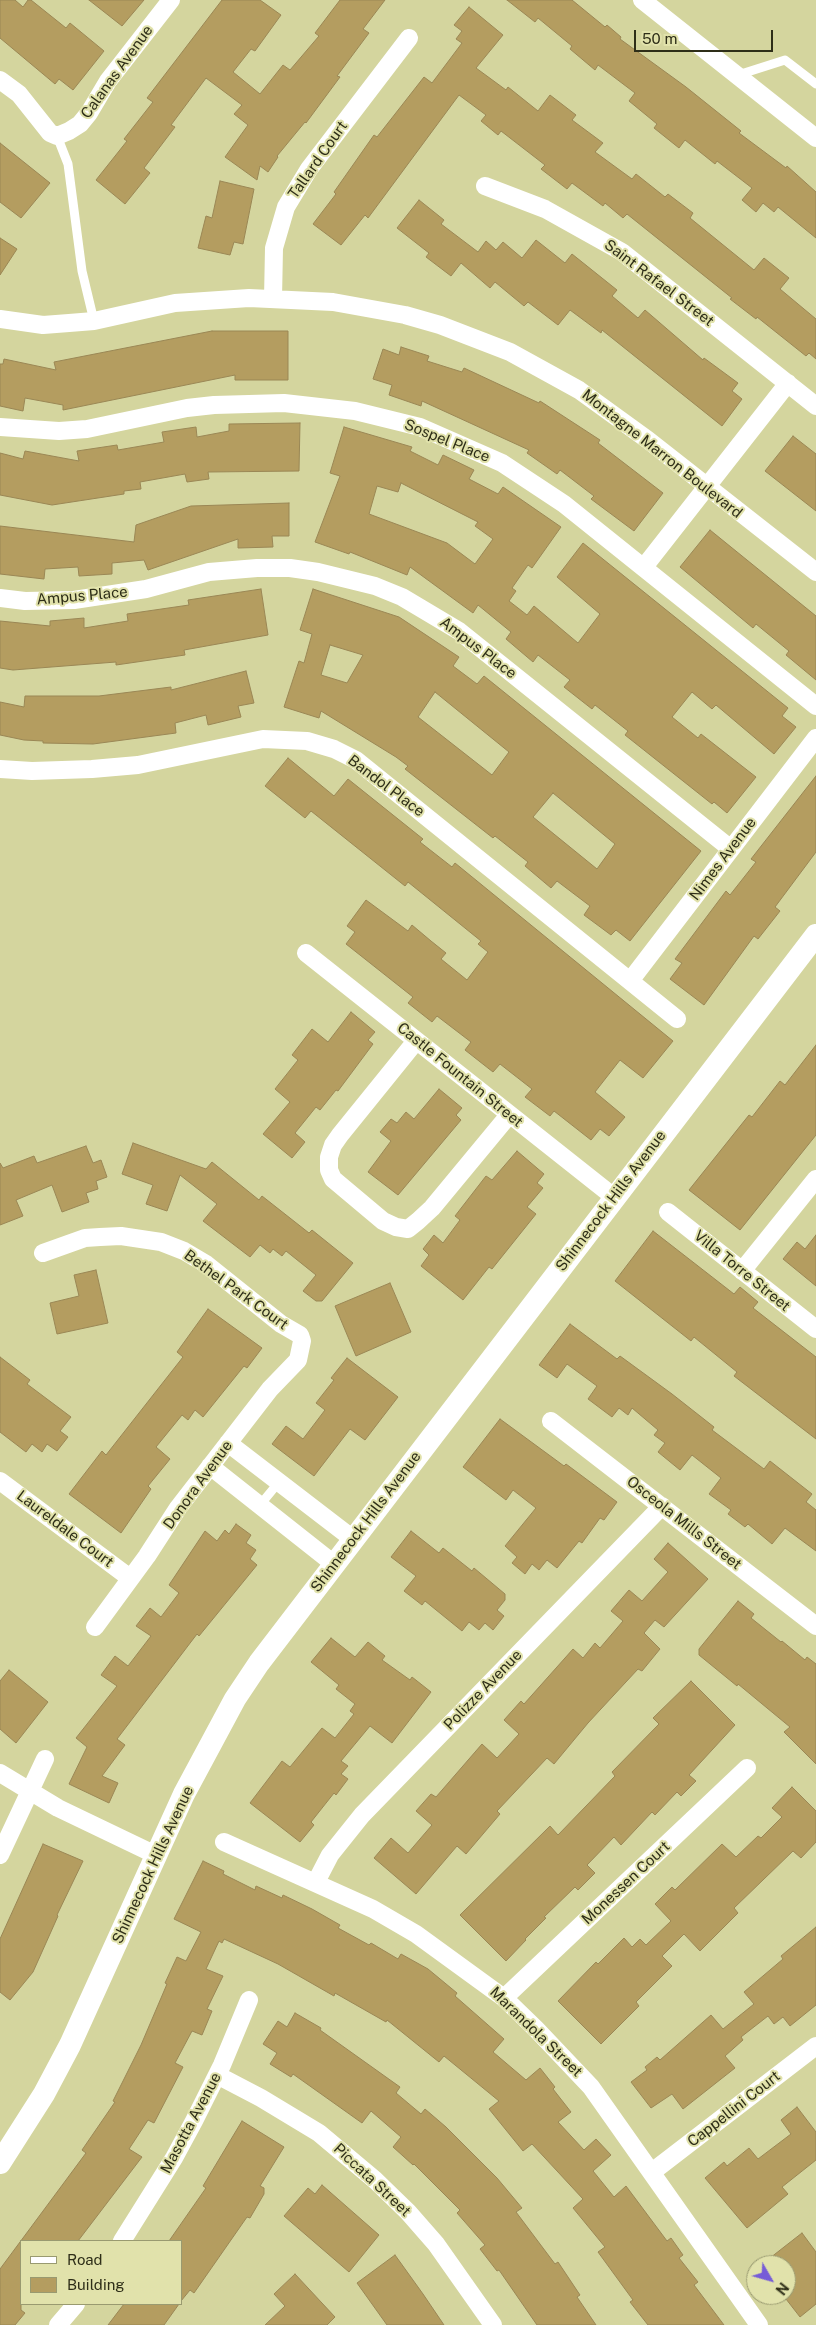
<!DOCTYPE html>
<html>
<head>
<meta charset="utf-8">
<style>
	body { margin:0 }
	#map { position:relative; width:816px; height:2325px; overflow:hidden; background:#d4d59e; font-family:"Public Sans",sans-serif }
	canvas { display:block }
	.legend { position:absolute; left:20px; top:2240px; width:162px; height:65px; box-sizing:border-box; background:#e1e2ab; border:1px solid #999a70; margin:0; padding:6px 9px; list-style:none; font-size:15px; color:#2e2e18 }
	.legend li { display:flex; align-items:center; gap:10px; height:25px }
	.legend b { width:25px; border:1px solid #999a70 }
	.north { position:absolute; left:746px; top:2255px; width:50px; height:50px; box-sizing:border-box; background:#e1e2ab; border:1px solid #999a70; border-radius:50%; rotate:128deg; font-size:14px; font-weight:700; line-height:20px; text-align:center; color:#2e2e18 }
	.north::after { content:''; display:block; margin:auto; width:18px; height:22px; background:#765cd7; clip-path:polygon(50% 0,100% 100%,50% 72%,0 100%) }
	.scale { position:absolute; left:634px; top:30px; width:139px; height:22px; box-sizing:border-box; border:2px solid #2e2e18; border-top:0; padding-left:6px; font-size:15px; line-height:18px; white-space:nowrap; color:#2e2e18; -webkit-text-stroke:4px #e1e2ab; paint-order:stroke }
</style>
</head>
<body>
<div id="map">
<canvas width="816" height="2325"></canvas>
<ul class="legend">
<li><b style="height:6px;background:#fff"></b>Road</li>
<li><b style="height:14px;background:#b49d60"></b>Building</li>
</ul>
<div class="north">N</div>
<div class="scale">50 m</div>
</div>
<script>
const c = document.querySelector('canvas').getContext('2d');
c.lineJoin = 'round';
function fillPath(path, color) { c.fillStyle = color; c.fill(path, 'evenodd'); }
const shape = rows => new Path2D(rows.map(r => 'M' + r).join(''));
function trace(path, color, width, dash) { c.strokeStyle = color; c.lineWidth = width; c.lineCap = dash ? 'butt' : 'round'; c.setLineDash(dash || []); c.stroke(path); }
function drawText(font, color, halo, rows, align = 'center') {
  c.font = font + ' "Public Sans",sans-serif'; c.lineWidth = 4; c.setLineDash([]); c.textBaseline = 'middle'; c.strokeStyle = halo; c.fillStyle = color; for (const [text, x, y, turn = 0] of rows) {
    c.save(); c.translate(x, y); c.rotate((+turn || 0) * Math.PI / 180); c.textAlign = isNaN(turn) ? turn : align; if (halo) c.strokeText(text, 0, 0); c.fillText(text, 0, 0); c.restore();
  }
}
const building = shape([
	[0,0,15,0,23,7,28,0,31,0,66,28,70,23,104,51,73,90,59,79,55,84,0,38,0,0],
	[89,0,144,0,122,26,89,0],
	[222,0,260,0,281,15,255,51,251,49,233,72,260,94,283,65,290,70,319,36,315,33,340,0,385,0,363,29,369,33,337,76,340,77,306,123,305,122,277,156,278,157,268,172,260,166,257,180,225,157,248,125,234,114,242,105,206,78,171,125,175,127,144,168,150,173,125,204,96,180,127,141,124,139,153,102,147,98,222,0],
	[507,0,572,0,605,27,607,25,621,37,620,39,686,87,741,131,739,133,786,168,787,166,816,192,816,238,778,207,774,212,763,203,756,212,742,200,752,188,717,161,715,164,685,140,679,148,654,128,657,124,629,101,635,93,598,65,595,70,570,49,572,46,538,18,535,22,507,0],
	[469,7,503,35,476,68,506,90,508,87,538,111,550,95,576,115,572,120,603,143,595,152,632,179,636,174,665,197,668,194,693,213,690,218,754,270,764,258,789,278,780,289,816,319,816,359,809,353,806,356,757,317,756,319,730,299,732,298,627,214,623,218,605,203,603,206,572,183,567,189,541,169,545,165,501,131,498,135,481,121,486,115,459,95,368,218,365,215,341,245,313,224,336,194,334,192,374,135,377,137,424,77,432,83,462,43,456,39,462,31,454,25,469,7],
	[0,143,50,183,21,218,0,202,0,143],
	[220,181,254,189,243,244,234,242,230,255,198,248,206,216,212,218,220,181],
	[419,200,444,220,441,224,478,252,486,241,496,250,503,242,522,258,536,240,565,263,572,254,617,290,612,296,638,318,645,310,703,360,704,358,738,383,732,391,742,399,722,426,602,330,601,333,570,310,558,325,528,302,524,306,495,282,490,288,461,263,451,276,426,257,429,253,397,228,419,200],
	[0,238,17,249,0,275,0,238],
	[212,331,288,331,288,380,235,380,235,375,63,410,63,405,25,398,23,411,0,406,0,364,3,364,4,359,56,370,54,362,212,331],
	[401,347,429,356,427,361,462,372,464,368,539,403,540,401,600,440,598,443,663,493,634,531,591,499,594,496,560,470,557,474,527,453,529,450,422,401,421,406,389,395,392,385,373,379,383,349,399,355,401,347],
	[300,423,299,471,208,472,209,479,187,482,185,474,140,482,141,489,124,491,124,494,52,505,0,495,0,453,23,459,25,451,79,461,77,451,117,445,118,450,164,442,162,432,196,427,197,437,229,431,229,424,300,423],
	[344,427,412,447,410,451,438,465,443,455,474,470,469,479,498,494,503,487,561,527,532,568,528,565,512,588,516,591,509,601,527,615,534,606,578,643,600,614,557,577,583,543,788,708,782,716,796,727,774,754,716,705,712,709,692,692,672,717,698,738,701,734,756,777,727,813,714,802,712,804,625,735,628,731,595,705,592,709,564,687,570,680,538,655,533,662,506,639,511,632,478,605,473,613,410,567,407,575,350,552,349,554,315,542,340,476,330,473,344,427],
	[401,483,478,522,475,526,493,539,475,564,447,543,369,514,377,486,398,492,401,483],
	[793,436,816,454,816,511,765,471,793,436],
	[289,503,289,536,272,536,273,547,238,548,238,539,148,570,144,560,112,563,112,574,79,576,78,567,45,569,44,579,0,574,0,526,134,542,136,525,191,506,289,503],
	[710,530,816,616,816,680,786,655,789,651,756,624,753,628,680,567,710,530],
	[261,589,268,635,184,650,185,655,116,665,116,662,13,670,0,668,0,621,50,626,50,621,84,618,84,628,128,621,127,614,189,605,188,600,261,589],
	[313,589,399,617,459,657,453,666,477,684,484,676,701,851,630,941,616,930,611,935,584,915,590,906,557,881,551,888,525,866,528,862,495,836,493,838,405,769,408,766,396,757,321,711,319,718,284,707,299,661,304,663,312,634,300,630,313,589],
	[330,645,363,655,347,683,321,675,330,645],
	[435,692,509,752,492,775,418,717,435,692],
	[553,793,615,844,597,869,533,817,553,793],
	[246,671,254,703,238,706,241,717,208,725,206,715,175,723,176,733,93,744,43,743,43,741,24,740,0,735,0,702,24,707,25,696,99,696,171,687,171,690,246,671],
	[288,758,334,796,348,779,423,839,420,842,452,867,455,863,673,1041,643,1078,620,1060,595,1092,625,1117,609,1136,600,1129,591,1140,554,1111,550,1116,525,1097,532,1089,500,1064,493,1072,465,1050,471,1042,437,1016,432,1022,408,1003,413,997,346,944,355,932,347,926,366,900,408,931,412,925,431,941,446,953,441,959,467,980,488,952,478,944,481,941,408,882,405,886,311,811,305,818,265,786,288,758],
	[816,776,816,852,775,907,780,911,758,939,754,936,704,1005,670,979,682,963,675,959,726,891,730,895,756,862,751,859,816,776],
	[351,1012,375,1032,368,1040,373,1044,338,1091,336,1090,320,1110,316,1107,295,1133,305,1142,292,1158,263,1134,290,1102,275,1089,298,1060,292,1055,312,1029,328,1042,351,1012],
	[816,1045,816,1135,740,1230,689,1190,749,1115,752,1117,780,1081,785,1085,816,1045],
	[439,1089,462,1108,456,1115,461,1120,398,1195,368,1172,391,1141,380,1132,391,1119,397,1123,406,1112,414,1119,439,1089],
	[133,1143,206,1169,212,1162,259,1200,262,1196,309,1233,312,1230,353,1263,322,1301,316,1301,303,1291,316,1275,286,1251,282,1256,273,1249,270,1253,260,1245,250,1257,203,1221,217,1204,180,1175,167,1211,146,1204,153,1185,122,1174,133,1143],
	[86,1146,93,1163,101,1160,107,1177,96,1181,98,1189,86,1193,89,1202,62,1212,52,1185,16,1200,23,1216,0,1225,0,1163,3,1168,34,1156,37,1163,86,1146],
	[517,1151,544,1174,537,1183,543,1188,527,1207,536,1214,492,1269,489,1267,463,1300,421,1266,429,1255,423,1249,434,1235,443,1243,460,1220,455,1216,486,1176,492,1180,517,1151],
	[653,1231,734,1294,740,1287,758,1302,753,1308,816,1357,816,1439,734,1376,737,1372,694,1337,691,1341,615,1281,653,1231],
	[816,1235,816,1286,783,1259,797,1242,805,1249,816,1235],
	[96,1270,108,1323,57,1334,50,1303,79,1296,74,1275,96,1270],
	[390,1283,411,1332,356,1356,335,1306,390,1283],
	[208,1309,262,1348,247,1368,244,1366,203,1417,195,1410,188,1420,182,1415,156,1447,170,1459,148,1486,151,1489,121,1533,69,1494,102,1451,106,1455,183,1357,177,1352,208,1309],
	[570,1324,617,1359,620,1356,672,1394,714,1427,712,1430,764,1469,770,1461,812,1494,806,1502,816,1510,816,1551,785,1528,772,1544,748,1524,745,1527,728,1514,731,1510,709,1494,721,1478,692,1455,680,1470,658,1452,665,1443,654,1435,658,1430,632,1408,628,1415,619,1408,612,1417,588,1399,597,1386,567,1364,557,1378,539,1365,570,1324],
	[0,1357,30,1380,27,1384,71,1417,60,1431,68,1437,57,1451,47,1444,42,1452,32,1444,26,1452,0,1432,0,1357],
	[347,1358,398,1397,365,1440,350,1429,314,1476,272,1444,286,1426,303,1439,325,1410,316,1403,334,1380,331,1378,347,1358],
	[500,1419,564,1466,566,1464,617,1502,604,1520,600,1518,582,1543,579,1541,557,1568,547,1560,539,1570,532,1564,525,1574,512,1563,517,1557,505,1546,536,1508,513,1490,506,1500,463,1467,500,1419],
	[236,1524,251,1535,246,1543,256,1550,250,1559,257,1565,199,1636,197,1634,117,1739,125,1745,102,1776,118,1783,109,1803,69,1784,87,1747,76,1738,117,1686,101,1675,115,1656,128,1666,151,1636,136,1626,150,1608,161,1617,179,1593,169,1585,205,1531,217,1541,225,1530,229,1534,236,1524],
	[411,1531,439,1553,443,1548,472,1571,474,1568,505,1594,505,1600,497,1610,504,1616,493,1630,485,1623,479,1630,469,1622,462,1631,425,1601,422,1605,404,1591,416,1576,391,1557,411,1531],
	[668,1543,708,1579,664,1627,655,1620,644,1633,660,1649,642,1671,638,1669,588,1723,554,1764,547,1758,497,1811,500,1814,466,1854,457,1846,416,1894,374,1858,391,1838,408,1853,432,1825,416,1811,431,1794,436,1797,482,1744,497,1758,519,1734,504,1720,521,1701,524,1704,573,1649,583,1658,595,1643,600,1648,623,1621,611,1611,629,1590,642,1601,668,1572,654,1559,668,1543],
	[738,1601,754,1614,751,1618,781,1642,782,1641,805,1660,807,1657,816,1664,816,1764,784,1732,790,1727,738,1684,737,1686,699,1655,699,1649,738,1601],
	[331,1638,355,1657,368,1642,385,1656,382,1660,410,1680,412,1677,431,1692,392,1743,370,1726,341,1761,348,1766,341,1774,348,1779,336,1795,334,1793,311,1822,314,1825,300,1842,250,1803,282,1761,290,1767,322,1728,335,1738,354,1714,350,1711,355,1704,336,1689,339,1685,311,1662,331,1638],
	[9,1670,48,1702,16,1743,0,1729,0,1681,9,1670],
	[691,1681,735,1725,689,1775,696,1781,681,1796,677,1792,655,1815,652,1812,621,1845,614,1837,587,1865,595,1873,578,1890,575,1887,544,1917,546,1918,525,1939,526,1940,506,1961,460,1915,550,1826,558,1835,615,1776,612,1772,659,1724,653,1718,691,1681],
	[792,1787,816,1811,816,1842,801,1858,793,1851,734,1908,738,1913,700,1951,684,1934,662,1956,672,1966,636,2002,639,2006,601,2044,558,2001,596,1962,598,1964,624,1938,632,1947,640,1939,646,1945,671,1921,655,1904,672,1887,675,1890,722,1844,736,1857,758,1836,761,1838,782,1817,772,1808,792,1787],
	[43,1844,83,1861,57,1915,58,1916,33,1972,10,2000,0,1992,0,1939,43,1844],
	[203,1861,224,1871,223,1874,255,1890,256,1886,282,1898,283,1895,312,1909,340,1925,338,1928,369,1945,371,1943,398,1959,401,1954,428,1969,457,1993,455,1996,504,2039,493,2052,526,2080,540,2068,555,2087,553,2089,571,2112,558,2122,584,2150,596,2139,611,2155,593,2171,614,2197,626,2186,667,2241,671,2238,683,2255,679,2258,698,2282,694,2285,724,2325,648,2325,630,2302,633,2300,598,2252,605,2247,573,2208,583,2199,532,2144,523,2151,489,2109,499,2101,444,2056,439,2062,387,2020,386,2022,335,1993,334,1996,278,1964,224,1939,222,1943,219,1941,206,1969,223,1976,207,2009,212,2011,202,2035,192,2031,175,2063,183,2067,154,2123,148,2120,129,2149,142,2157,78,2241,21,2241,21,2310,25,2313,15,2325,0,2325,0,2269,86,2153,82,2150,115,2102,113,2101,141,2045,167,1984,165,1983,177,1957,186,1961,201,1932,174,1919,203,1861],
	[816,1927,816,2005,790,2026,783,2017,774,2024,768,2016,741,2037,743,2040,725,2056,735,2068,683,2109,672,2094,651,2108,631,2082,647,2070,645,2067,657,2057,660,2060,711,2015,723,2029,754,2004,744,1992,783,1959,781,1956,816,1927],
	[295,2013,321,2028,320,2030,400,2087,396,2093,421,2114,425,2109,446,2127,497,2178,522,2208,516,2212,555,2264,558,2262,580,2295,577,2297,596,2325,537,2325,499,2270,497,2271,480,2249,485,2245,457,2213,460,2210,414,2164,413,2165,393,2147,401,2137,371,2111,362,2123,293,2074,291,2077,270,2064,277,2053,263,2044,278,2021,287,2027,295,2013],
	[797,2107,816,2132,816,2160,782,2187,788,2194,747,2228,705,2178,724,2162,727,2166,749,2148,758,2159,791,2134,781,2120,797,2107],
	[242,2121,284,2147,260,2186,264,2188,264,2194,250,2218,247,2217,194,2293,190,2290,181,2301,181,2241,169,2241,206,2188,203,2186,242,2121],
	[322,2185,379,2235,349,2272,284,2216,308,2188,315,2194,322,2185],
	[802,2233,816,2252,816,2304,800,2317,786,2299,786,2265,761,2265,802,2233],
	[395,2255,423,2294,444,2325,387,2325,357,2283,395,2255],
	[295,2274,335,2317,327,2325,265,2325,285,2306,274,2294,295,2274],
	[124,2304,179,2304,164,2325,108,2325,124,2304]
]);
fillPath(building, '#b49d60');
trace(building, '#9a8755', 1);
trace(shape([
	[738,75,785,60,816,84],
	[57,136,68,164,82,271,94,321],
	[260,1505,279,1482]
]), '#fff', 9);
trace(shape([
	[642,0,816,138],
	[0,80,19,94,50,133,57,136,69,131,80,124,89,113,108,81,171,0],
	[485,186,545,209,622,252,816,406],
	[273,299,274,248,286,207,309,169,409,38],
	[0,319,43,325,69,323,94,321,175,303,249,298,333,302,405,315,440,325,510,352,579,390,648,440,816,572],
	[0,427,59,431,87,429,187,408,214,405,284,403,355,411,420,427,502,463,564,504,816,706],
	[644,567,788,383],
	[0,598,25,601,74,600,146,589,209,572,257,568,290,568,318,572,375,586,402,597,459,631,731,849],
	[0,769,32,771,92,769,138,765,263,739,307,741,334,749,356,760,677,1019],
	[306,953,614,1197],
	[630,981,816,738],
	[416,1041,340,1135,333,1145,329,1157,329,1170,333,1179,383,1221,396,1227,408,1229,418,1221,432,1208,509,1115],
	[668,1212,816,1329],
	[43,1253,85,1238,100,1237,121,1236,161,1242,184,1251,206,1264,281,1324,300,1335,302,1341,298,1360,270,1389,178,1508,147,1556,95,1627],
	[742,1271,816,1179],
	[551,1421,816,1626],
	[228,1443,353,1539],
	[210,1466,334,1564],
	[0,1481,130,1578],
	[0,1773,58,1808,156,1855],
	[224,1842,373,1909,416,1934,504,1998,536,2029,591,2087,759,2325],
	[0,1855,45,1759],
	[316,1882,330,1855,362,1815,662,1506],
	[504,1998,747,1768],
	[217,2075,261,2098,319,2133,375,2180,408,2212,436,2244,493,2325],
	[652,2172,816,2046],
	[122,2241,174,2158,194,2121,222,2065,249,2000],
	[58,2325,76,2304]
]), '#fff', 18);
trace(shape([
	[0,2163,44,2094,70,2045,184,1794,235,1699,259,1663,816,935]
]), '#fff', 22);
drawText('15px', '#2e2e18', '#e1e2ab', [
	["Calanas Avenue",117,72,-54],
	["Tallard Court",318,160,-55],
	["Saint Rafael Street",659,283,37],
	["Sospel Place",447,441,22],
	["Montagne Marron Boulevard",662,454,38],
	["Ampus Place",82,596,-5],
	["Ampus Place",478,648,37],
	["Bandol Place",386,786,37],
	["Nimes Avenue",723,859,-53],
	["Castle Fountain Street",460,1075,39],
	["Shinnecock Hills Avenue",611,1201,-53],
	["Villa Torre Street",742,1271,39],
	["Bethel Park Court",236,1290,36],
	["Donora Avenue",198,1485,-54],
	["Shinnecock Hills Avenue",366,1522,-53],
	["Osceola Mills Street",684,1523,38],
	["Laureldale Court",65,1529,37],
	["Polizze Avenue",483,1690,-46],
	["Shinnecock Hills Avenue",153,1865,-65],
	["Monessen Court",626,1883,-43],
	["Marandola Street",536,2032,44],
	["Cappellini Court",734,2109,-38],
	["Masotta Avenue",191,2123,-62],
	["Piccata Street",372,2180,43]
]);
</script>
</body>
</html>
